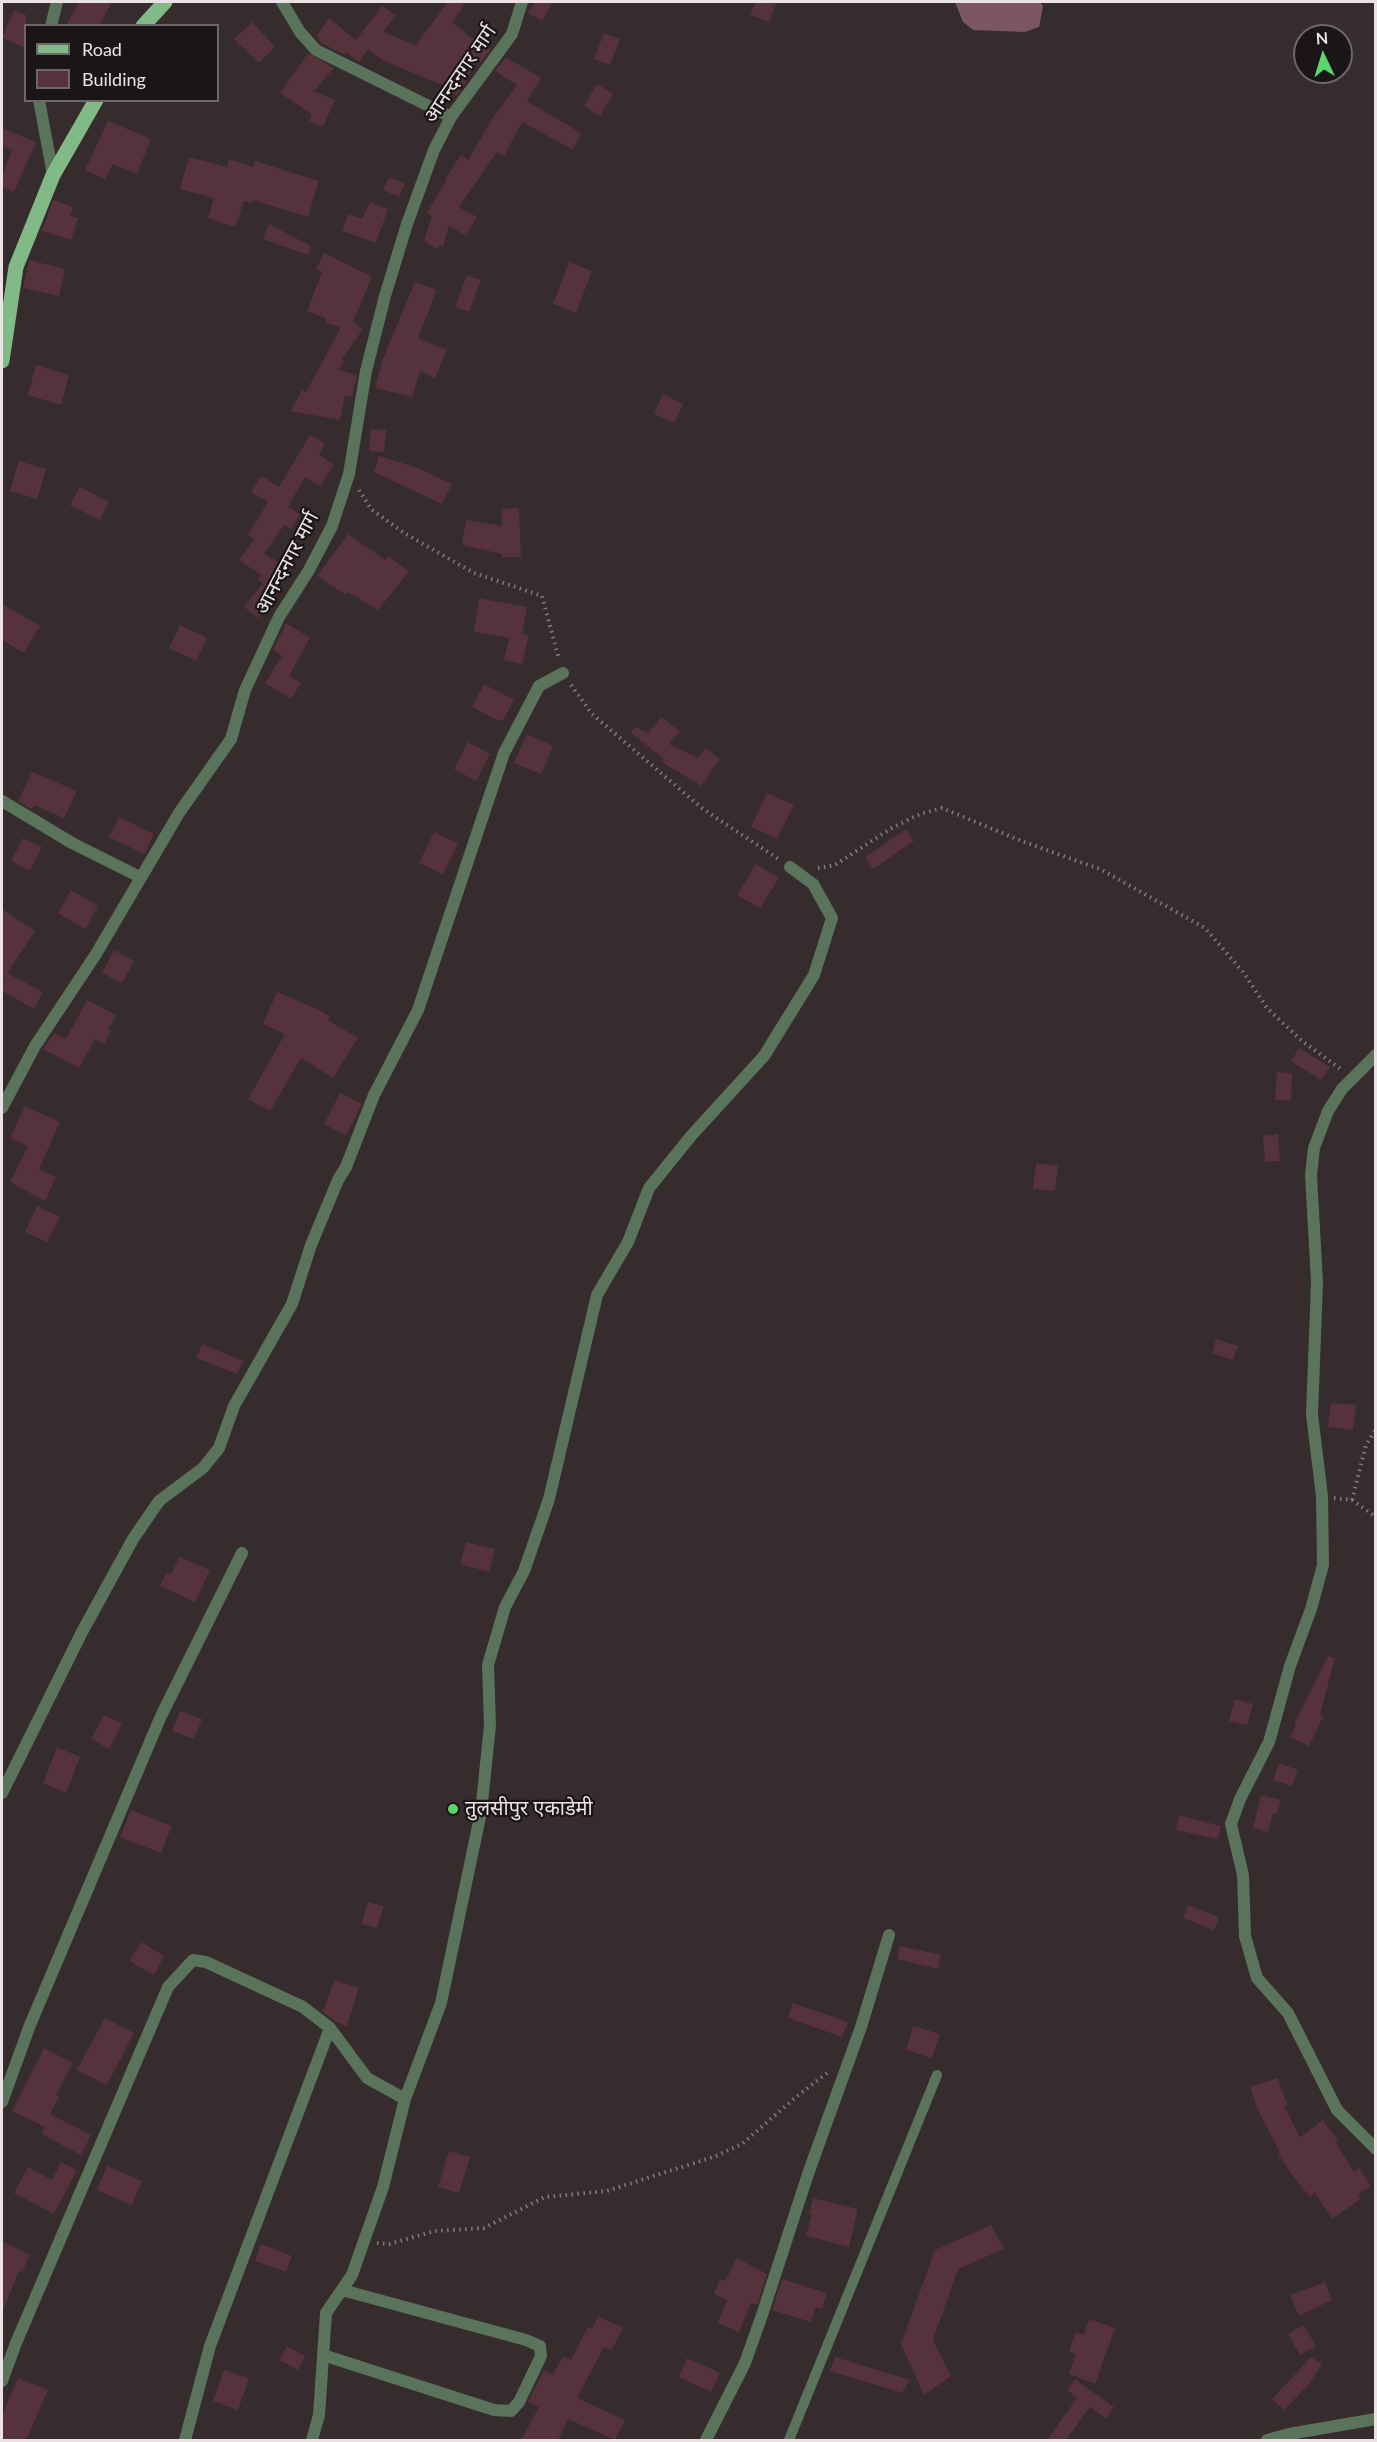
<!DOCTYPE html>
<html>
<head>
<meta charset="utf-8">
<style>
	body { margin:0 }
	#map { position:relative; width:1377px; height:2442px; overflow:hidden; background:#362b2d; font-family:Lato,sans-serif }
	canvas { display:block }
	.frame { position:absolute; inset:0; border:3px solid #eae2e4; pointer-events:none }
	.legend { position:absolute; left:24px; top:24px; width:195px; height:78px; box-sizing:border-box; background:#1a1516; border:2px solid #6d6768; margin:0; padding:8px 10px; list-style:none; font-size:18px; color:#eae2e4 }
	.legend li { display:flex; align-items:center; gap:12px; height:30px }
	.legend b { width:30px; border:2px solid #6d6768 }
	.north { position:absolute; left:1293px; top:24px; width:60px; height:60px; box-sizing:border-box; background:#1a1516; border:2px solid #6d6768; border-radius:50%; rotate:356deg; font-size:16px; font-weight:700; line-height:24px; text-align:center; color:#eae2e4 }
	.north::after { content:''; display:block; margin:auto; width:21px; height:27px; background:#5cd56d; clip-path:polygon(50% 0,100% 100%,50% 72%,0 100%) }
</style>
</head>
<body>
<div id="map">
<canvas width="1377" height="2442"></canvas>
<div class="frame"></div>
<ul class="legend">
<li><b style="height:8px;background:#81ba86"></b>Road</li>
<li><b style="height:16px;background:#55323c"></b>Building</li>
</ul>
<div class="north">N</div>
</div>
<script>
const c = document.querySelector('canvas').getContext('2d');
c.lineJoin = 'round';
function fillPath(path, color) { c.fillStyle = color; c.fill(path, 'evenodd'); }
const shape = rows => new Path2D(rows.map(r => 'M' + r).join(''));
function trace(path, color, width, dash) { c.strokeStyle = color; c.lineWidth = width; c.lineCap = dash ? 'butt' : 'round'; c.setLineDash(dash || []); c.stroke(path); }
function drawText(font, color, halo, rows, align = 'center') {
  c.font = font + ' Lato,"Noto Sans Devanagari",sans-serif'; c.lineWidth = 4.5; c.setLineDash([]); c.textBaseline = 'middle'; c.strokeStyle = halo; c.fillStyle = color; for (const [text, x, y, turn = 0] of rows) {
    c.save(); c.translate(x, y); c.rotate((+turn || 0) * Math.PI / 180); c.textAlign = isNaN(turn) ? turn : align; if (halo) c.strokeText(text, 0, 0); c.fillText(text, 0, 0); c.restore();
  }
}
fillPath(shape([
	[955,2,1040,2,1043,6,1039,27,1025,32,973,30,963,22]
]), '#7c5660');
fillPath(shape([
	[79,2,112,2,99,26,66,26],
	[448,2,466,2,452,23,466,32,465,34,491,49,481,62,476,58,466,82,457,95,440,88,442,85,382,60,368,49,359,62,347,53,345,55,321,43,317,36,329,18,356,40,382,6,396,16,383,32,416,45],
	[535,2,553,2,542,21,528,13],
	[755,2,777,2,769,22,750,15],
	[14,10,26,15,26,48,2,38],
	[252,22,275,47,259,63,234,39],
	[604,33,620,39,610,65,594,59],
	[308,53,334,68,314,91,335,100,323,127,309,121,312,114,280,93],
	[506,57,541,78,527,101,581,133,573,150,522,122,504,156,497,152,459,207,477,217,466,236,449,226,443,246,439,245,437,249,424,241,432,216,427,213,446,180,445,179,461,155,468,160,492,119,517,85,495,71],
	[597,84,613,94,600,116,584,106],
	[108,121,151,139,137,174,113,164,105,179,85,170],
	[2,128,36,142,14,192,2,187,2,176,12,150,2,146],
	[189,157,227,167,229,159,253,167,255,161,319,181,308,217,253,200,251,203,244,201,235,227,208,218,214,198,180,189],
	[389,177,405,183,399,197,383,190],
	[53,200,73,207,70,216,78,218,71,240,42,231],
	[370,202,388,209,376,243,342,231,348,214,362,219],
	[269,224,311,246,308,255,263,239],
	[324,253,372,277,353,322,363,329,342,359,344,360,339,370,357,375,352,397,345,395,340,420,291,411,302,390,306,392,341,327,325,323,326,318,307,311,322,272,316,269],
	[29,260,65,269,59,296,23,288],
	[569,262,592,271,576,313,553,304],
	[467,275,481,280,469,312,455,307],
	[415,282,437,290,418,338,447,350,435,378,420,371,412,397,375,388,382,361],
	[36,365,69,375,61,405,28,395],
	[663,394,683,404,674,423,654,414],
	[371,429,386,430,384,452,369,451],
	[310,435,325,444,319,455,334,465,320,486,305,477,288,507,300,514,291,529,284,525,264,554,290,568,273,598,258,618,244,607,263,583,258,580,261,575,239,560,254,539,248,535,268,502,251,492,262,476,279,487],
	[379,456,415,467,452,484,442,504,374,472],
	[19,461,46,469,37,499,10,491],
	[80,487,109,502,100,520,70,505],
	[519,508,521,557,502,557,502,554,462,545,466,520,502,526,501,509],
	[348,534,385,560,389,556,409,572,378,610,348,592,346,595,317,576],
	[479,598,527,607,522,634,529,635,522,664,504,660,509,638,474,632],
	[2,604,40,626,24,653,2,640],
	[286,623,310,638,289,676,301,683,291,699,265,683,282,656,273,650],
	[180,625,207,638,196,661,169,648],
	[484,684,514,700,503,720,497,720,472,707],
	[661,717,680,731,669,744,698,758,705,748,720,759,701,786,662,762,663,758,631,733,635,727,648,733],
	[527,734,553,746,541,774,514,763],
	[468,742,490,754,476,781,454,769],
	[32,772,77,791,64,818,34,805,32,809,18,801],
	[767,793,794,805,777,839,751,827],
	[119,817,154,834,144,854,109,837],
	[906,829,914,841,873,869,865,857],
	[434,832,458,844,443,874,419,863],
	[23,838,42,847,30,871,11,861],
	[756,864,779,878,760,908,737,895],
	[71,890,98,906,85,929,58,913],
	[2,909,35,931,2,981],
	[114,950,134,961,122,983,102,973],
	[7,973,43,992,34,1009,2,991,2,983],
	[277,992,319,1010,330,1017,328,1020,358,1038,333,1078,301,1058,270,1111,248,1099,285,1034,263,1024],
	[87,1000,116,1015,108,1030,111,1031,104,1044,95,1039,79,1068,43,1049,54,1033,66,1039],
	[1299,1048,1330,1067,1321,1080,1291,1061],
	[1277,1072,1292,1073,1291,1100,1275,1100],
	[340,1093,362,1104,346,1136,324,1124],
	[25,1106,60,1122,39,1169,56,1177,45,1201,10,1182,28,1146,10,1138],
	[1278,1134,1280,1161,1265,1162,1263,1136],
	[1036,1163,1058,1166,1055,1191,1033,1189],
	[37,1206,60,1217,47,1242,25,1232],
	[1216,1339,1238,1346,1233,1360,1212,1353],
	[202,1344,243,1361,237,1374,196,1358],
	[1331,1403,1356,1405,1353,1430,1328,1427],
	[466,1542,495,1549,489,1572,460,1564],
	[179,1557,210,1570,195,1602,160,1586,166,1573,171,1575],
	[1328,1656,1335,1658,1320,1715,1323,1717,1309,1746,1290,1737,1296,1725,1294,1724],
	[1235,1699,1253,1704,1247,1725,1229,1721],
	[180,1711,202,1719,194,1739,172,1731],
	[104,1715,122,1724,109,1749,91,1739],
	[57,1747,80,1757,66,1793,43,1783],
	[1279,1763,1298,1770,1292,1786,1273,1780],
	[1261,1795,1281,1800,1277,1814,1273,1813,1268,1832,1253,1828],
	[131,1810,172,1826,161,1853,120,1837],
	[1179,1815,1221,1826,1218,1839,1176,1830],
	[368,1902,384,1906,377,1928,361,1924],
	[1188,1905,1219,1917,1214,1930,1183,1918],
	[141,1942,164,1956,154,1975,129,1961],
	[900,1946,941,1955,938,1969,897,1959],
	[334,1980,359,1988,347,2026,336,2022,323,2012],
	[793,2003,848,2022,842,2037,788,2018],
	[105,2018,134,2033,107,2085,77,2070],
	[913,2026,940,2034,932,2058,906,2050],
	[44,2048,73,2063,56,2095,59,2097,50,2114,91,2135,81,2155,41,2134,45,2127,12,2111],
	[1278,2078,1287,2105,1284,2106,1300,2137,1323,2120,1338,2141,1336,2143,1354,2172,1359,2168,1371,2186,1358,2195,1361,2199,1332,2219,1315,2193,1310,2197,1293,2176,1278,2154,1280,2153,1258,2110,1250,2087],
	[449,2151,470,2157,459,2193,438,2187],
	[61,2162,77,2170,54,2214,14,2193,28,2167,52,2180],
	[107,2166,142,2181,132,2205,97,2190],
	[813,2198,858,2209,849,2247,806,2236,812,2214,809,2214],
	[991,2225,1004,2249,958,2269,933,2340,951,2376,924,2395,901,2344,935,2250],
	[2,2241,30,2255,22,2272,19,2271,2,2313],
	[261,2244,292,2256,286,2272,255,2261],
	[737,2258,767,2274,757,2305,751,2303,739,2332,718,2323,727,2300,714,2294,720,2279,725,2281],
	[782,2279,827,2293,822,2309,816,2307,811,2322,772,2310],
	[1325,2282,1332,2300,1299,2316,1290,2295],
	[598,2316,623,2328,611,2351,604,2347,577,2398,625,2420,615,2440,568,2419,558,2440,521,2440,539,2407,528,2402,544,2370,553,2375,563,2356,571,2360,588,2327,592,2329],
	[1089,2319,1115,2328,1095,2384,1069,2374,1076,2354,1069,2351,1076,2332,1084,2335],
	[1304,2325,1316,2346,1300,2355,1288,2334],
	[287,2346,305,2356,298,2370,279,2360],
	[835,2357,910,2380,902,2393,830,2371],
	[1311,2357,1322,2365,1308,2385,1284,2410,1272,2399],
	[687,2358,720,2373,711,2392,679,2377],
	[224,2370,249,2378,238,2410,213,2401],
	[18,2378,48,2390,26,2440,2,2440,2,2415],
	[1075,2379,1114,2407,1106,2419,1090,2407,1066,2440,1047,2440,1077,2398,1067,2390]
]), '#55323c');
trace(shape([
	[359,490,371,509,404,533,474,573,542,596,559,659],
	[571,685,592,714,703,809,780,860],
	[818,868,835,865,890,829,920,814,942,808,1024,842,1100,869,1205,928,1243,972,1267,1008,1302,1041,1342,1070],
	[1334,1498,1352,1500,1376,1517],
	[1352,1500,1366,1445,1376,1429],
	[377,2243,389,2244,435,2231,484,2228,545,2197,607,2191,716,2156,742,2144,796,2097,827,2073]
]), '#857c7e', 4, [1.5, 4.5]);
trace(shape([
	[789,2440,937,2075]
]), '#59745b', 10);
trace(shape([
	[282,2,300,32,316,50,451,117],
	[51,26,57,2],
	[39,100,53,175],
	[2,801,72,843,140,877],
	[1376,1055,1342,1089,1328,1111,1314,1148,1311,1175,1317,1282,1312,1415,1322,1496,1323,1565,1311,1609,1290,1666,1269,1742,1240,1799,1231,1824,1243,1875,1245,1936,1257,1978,1288,2013,1337,2110,1376,2149],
	[2,1108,35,1046,96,954,179,813,231,739,245,690,279,617,309,570,332,526,349,474,366,371,385,296,407,224,434,150,451,117,512,34,522,2],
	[2,1793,82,1632,133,1539,159,1501,203,1468,219,1448,234,1406,292,1304,311,1245,338,1180,346,1167,374,1095,418,1010,504,753,539,686,563,673],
	[2,2102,30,2025,161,1716,242,1553],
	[323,2355,494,2410,511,2411,519,2402,541,2356,540,2346,526,2340,342,2290],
	[2,2381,16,2343,168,1987,193,1960,206,1962,303,2007,330,2028,367,2078,405,2099],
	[185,2440,210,2346,330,2028],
	[312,2440,319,2415,326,2313,352,2275,383,2187,405,2099,441,2003,481,1812,490,1725,488,1665,505,1607,524,1571,549,1499,597,1295,628,1242,649,1188,691,1136,764,1056,814,975,832,918,813,884,790,867],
	[706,2440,745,2363,762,2315,808,2174,861,2027,889,1935],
	[1267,2440,1289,2434,1376,2419]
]), '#59745b', 12);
trace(shape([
	[143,26,165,2],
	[2,361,16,267,53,175,96,100]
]), '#81ba86', 15);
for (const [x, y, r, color] of [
	[453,1809,6,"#5cd56d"]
]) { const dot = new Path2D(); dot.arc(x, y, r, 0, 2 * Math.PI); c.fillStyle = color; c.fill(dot); trace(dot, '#1a1516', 2); }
drawText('20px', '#eae2e4', '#1a1516', [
	["आनन्दनगर मार्ग",460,74,-56],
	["आनन्दनगर मार्ग",287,563,-62]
]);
drawText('20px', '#eae2e4', '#1a1516', [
	["तुलसीपुर एकाडेमी",465,1809]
], 'left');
</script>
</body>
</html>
